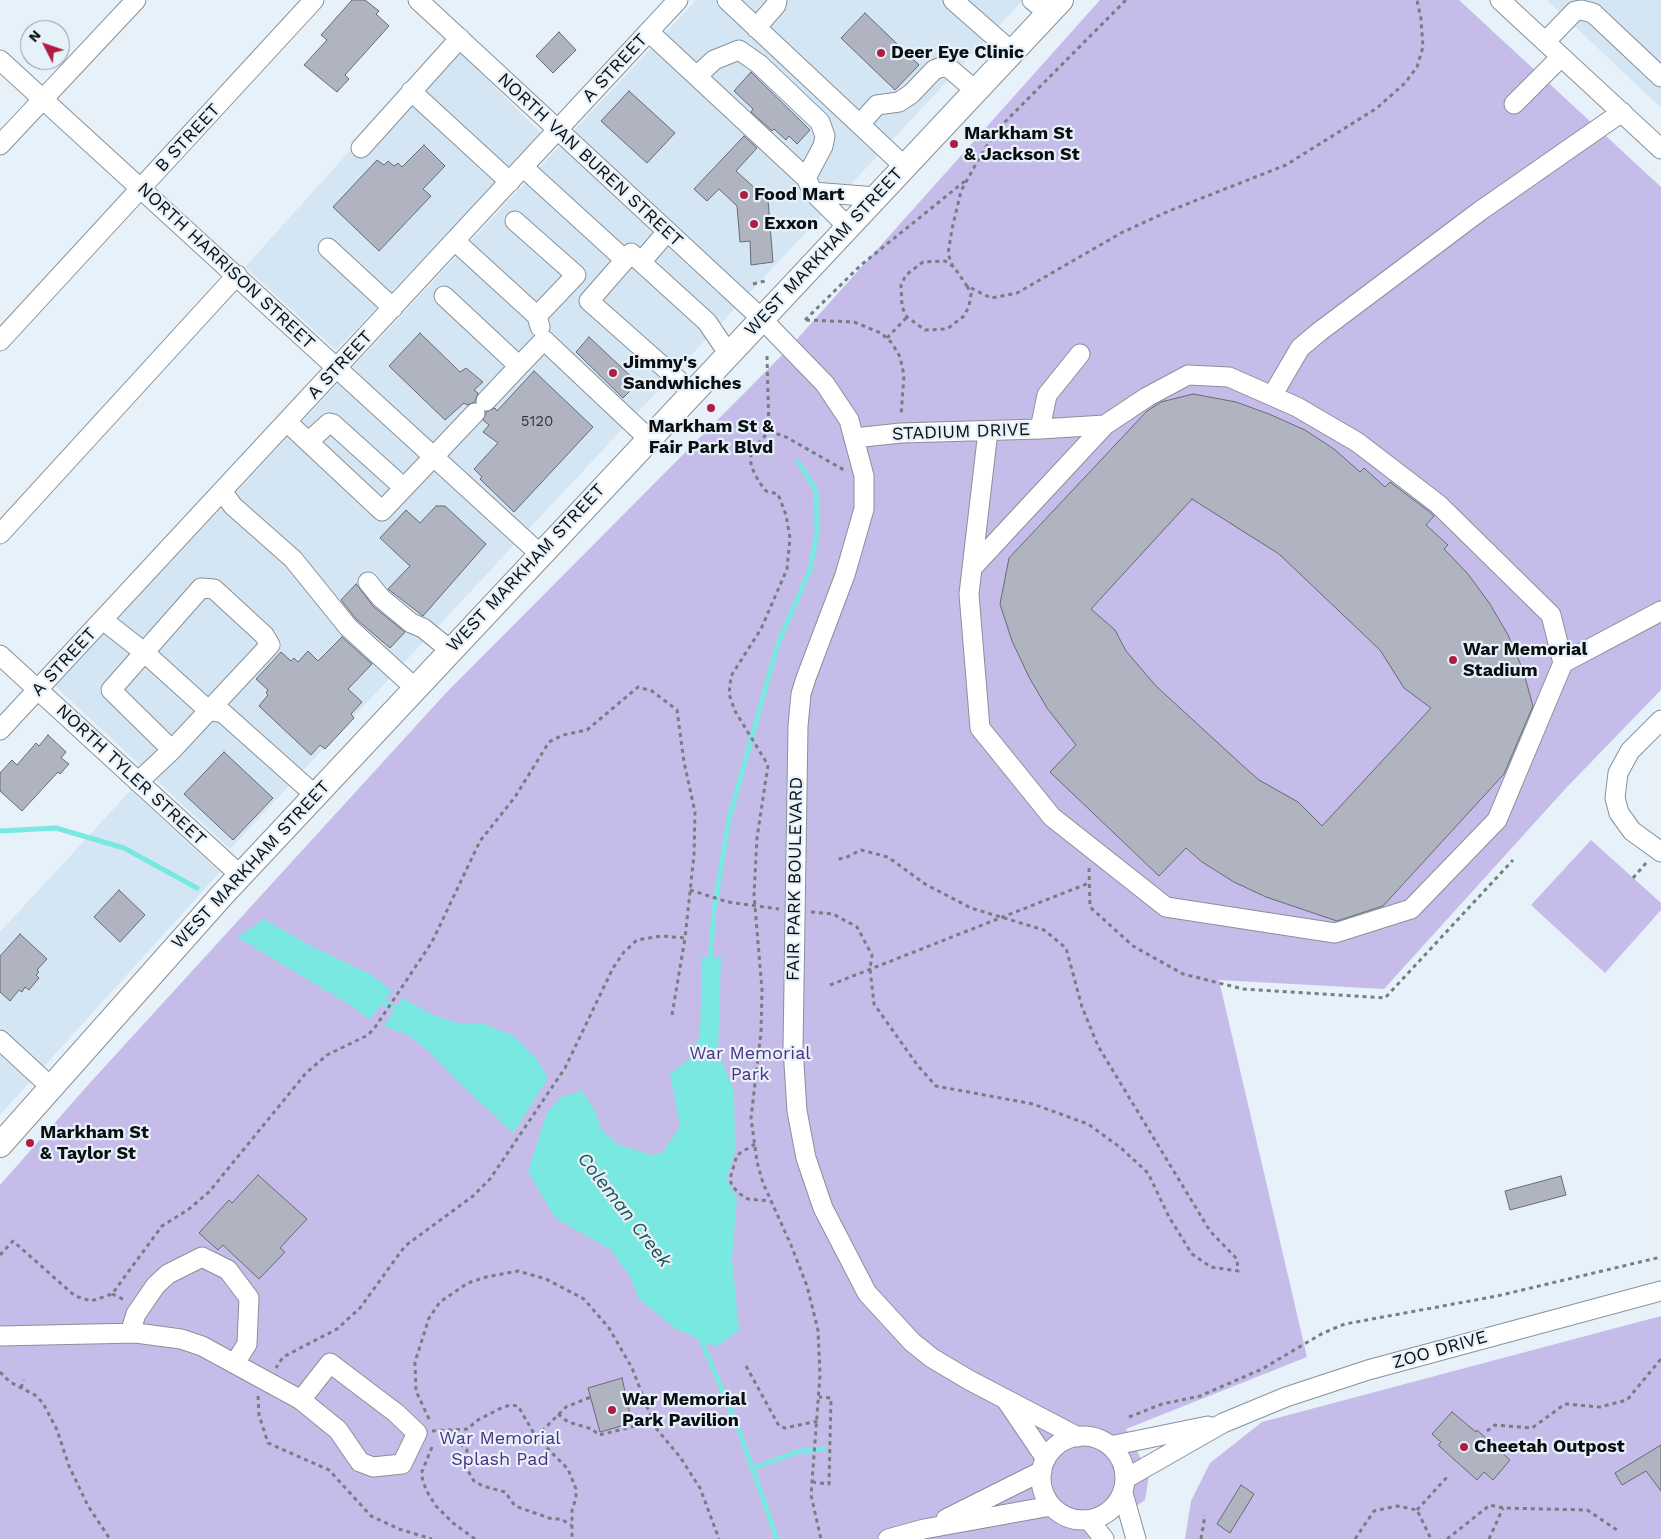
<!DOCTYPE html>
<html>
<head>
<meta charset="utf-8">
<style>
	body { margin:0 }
	#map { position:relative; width:1661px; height:1539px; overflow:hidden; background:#e6f1fa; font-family:"Work Sans",sans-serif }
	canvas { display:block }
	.north { position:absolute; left:20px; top:20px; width:50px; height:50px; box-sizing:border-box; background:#e6f1fa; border:1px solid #8e979d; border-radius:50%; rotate:311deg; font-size:14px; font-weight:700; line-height:20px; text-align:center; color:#0b0f12 }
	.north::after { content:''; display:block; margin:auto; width:18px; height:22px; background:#b01d41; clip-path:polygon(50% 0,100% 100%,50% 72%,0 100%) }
</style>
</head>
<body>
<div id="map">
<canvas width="1661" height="1539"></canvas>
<div class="north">N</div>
</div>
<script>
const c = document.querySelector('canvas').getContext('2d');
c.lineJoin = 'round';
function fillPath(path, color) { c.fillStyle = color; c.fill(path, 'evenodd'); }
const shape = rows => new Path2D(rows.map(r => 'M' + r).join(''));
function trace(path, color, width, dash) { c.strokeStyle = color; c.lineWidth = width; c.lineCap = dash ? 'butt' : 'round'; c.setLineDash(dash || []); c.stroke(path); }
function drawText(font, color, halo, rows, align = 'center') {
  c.font = font + ' "Work Sans",sans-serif'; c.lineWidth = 4.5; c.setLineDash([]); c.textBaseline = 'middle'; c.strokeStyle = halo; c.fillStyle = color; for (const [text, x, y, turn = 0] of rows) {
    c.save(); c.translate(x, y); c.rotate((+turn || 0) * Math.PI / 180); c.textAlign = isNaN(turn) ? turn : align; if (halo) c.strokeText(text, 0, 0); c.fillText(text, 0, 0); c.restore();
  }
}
fillPath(shape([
	[696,0,1023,0,230,849,55,686],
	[1547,0,1661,0,1661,108],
	[449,41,542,134,336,350,245,267],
	[131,790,220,872,0,1115,0,932]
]), '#d4e6f4');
fillPath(shape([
	[1100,0,1459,0,1661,187,1661,690,1567,787,1384,989,1219,980,1307,1357,1126,1429,1149,1475,1145,1500,1089,1537,1090,1539,0,1539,0,1185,88,1085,445,694,790,347],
	[1591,840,1661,903,1661,910,1605,973,1531,905],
	[1661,1316,1661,1539,1185,1539,1191,1501,1210,1463,1262,1422]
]), '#c6bce9');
fillPath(shape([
	[264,919,311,946,370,974,392,991,369,1020,355,1008,237,937],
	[702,957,721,958,718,1051,734,1092,735,1152,727,1177,729,1184,737,1198,732,1259,739,1330,717,1347,676,1329,639,1299,631,1278,611,1250,555,1218,528,1171,547,1112,563,1096,582,1091,595,1111,601,1129,617,1144,651,1155,662,1153,680,1126,670,1074,689,1059,700,1036],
	[402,998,431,1014,458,1023,484,1024,514,1036,536,1058,548,1078,513,1133,453,1077,431,1053,408,1035,384,1026]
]), '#79e8e1');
trace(shape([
	[0,831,56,828,124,848,197,888],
	[710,964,714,909,729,819,778,643,810,570,817,533,816,490,798,462],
	[378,999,399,1011],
	[699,1335,739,1430,777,1539],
	[753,1468,800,1451,824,1449]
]), '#79e8e1', 5);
const building = shape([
	[352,0,365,0,379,11,376,14,389,26,345,75,349,79,337,92,304,65,327,40,321,35,352,0],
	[865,13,919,65,895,90,841,38,865,13],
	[559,32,576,50,553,73,536,56,559,32],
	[751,72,810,130,797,144,789,136,786,140,774,129,772,131,751,112,753,109,734,91,751,72],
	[629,91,675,133,647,163,601,121,629,91],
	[744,136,757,148,736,171,768,200,773,262,751,265,750,241,740,242,737,206,719,189,707,201,694,189,744,136],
	[424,145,445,166,423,189,431,196,379,251,333,207,377,160,384,165,388,161,394,166,398,163,402,167,424,145],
	[420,333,460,372,466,368,483,382,474,390,478,393,475,402,467,405,464,403,445,420,389,366,420,333],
	[589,337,638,383,623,398,576,352,589,337],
	[534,371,593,427,514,512,480,479,482,477,474,469,498,443,483,432,489,425,483,420,486,412,495,408,497,411,534,371],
	[1193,394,1236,402,1269,414,1305,430,1334,449,1360,472,1364,468,1385,487,1390,482,1431,513,1434,516,1426,525,1448,545,1444,549,1468,574,1490,604,1508,635,1523,670,1533,706,1504,774,1383,906,1337,921,1266,897,1234,882,1202,862,1186,848,1159,876,1050,772,1076,745,1047,708,1029,677,1012,641,1000,604,1009,558,1147,411,1161,402,1193,394],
	[1192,499,1279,554,1380,650,1404,688,1431,708,1322,826,1298,802,1259,780,1242,765,1156,686,1126,651,1115,630,1091,609,1192,499],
	[436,506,445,506,486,544,423,616,388,589,410,566,380,538,406,510,420,523,436,506],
	[356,584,374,607,405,632,390,648,356,619,341,600,356,584],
	[342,637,372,664,348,689,362,702,351,714,354,718,325,749,320,745,311,755,259,706,268,695,266,693,268,690,256,679,281,652,291,661,294,658,298,662,308,651,318,661,342,637],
	[48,735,66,752,61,758,69,764,60,774,58,772,22,811,0,791,0,773,12,760,17,765,36,743,39,746,48,735],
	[224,752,273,798,233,840,184,794,224,752],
	[119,890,145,915,120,942,94,917,119,890],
	[20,934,47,959,37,970,39,972,36,975,39,978,29,990,25,987,22,992,19,990,10,1001,0,992,0,956,20,934],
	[258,1175,307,1219,280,1248,285,1252,259,1279,223,1245,218,1250,199,1233,229,1200,232,1203,258,1175],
	[1561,1176,1566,1195,1510,1210,1505,1191,1561,1176],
	[622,1378,632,1423,600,1432,588,1388,622,1378],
	[1452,1412,1476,1432,1477,1430,1510,1460,1493,1480,1484,1472,1477,1480,1438,1445,1441,1442,1432,1434,1452,1412],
	[1661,1445,1661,1491,1646,1471,1622,1485,1615,1473,1661,1445],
	[1241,1485,1254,1494,1230,1533,1217,1524,1241,1485]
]);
fillPath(building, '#b0b4c0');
trace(building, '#666b75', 1);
const minor = shape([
	[418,0,762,319,825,384,849,420,864,476,864,509,845,575,806,678,801,694,798,726,793,1048,797,1111,806,1158,823,1208,867,1293,912,1342,932,1358,969,1380,1078,1437],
	[727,0,904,166],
	[953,0,1012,52],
	[1032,0,1048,13],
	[1500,0,1661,149],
	[756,28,776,5,777,0],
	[649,32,806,178],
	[1545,42,1575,11,1581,10,1593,13,1661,77],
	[0,60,540,554],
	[697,76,714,60,739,50,759,64,820,122,825,136,823,146,806,178,813,192,848,227],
	[411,91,510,182],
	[1514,104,1561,57],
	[860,124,877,105,899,102,911,94,934,70,941,67,949,68,976,91],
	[0,145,136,0],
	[361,148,460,38],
	[523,167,625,260],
	[813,192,876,197],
	[515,221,576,275,537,316],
	[455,241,537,316,540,327],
	[328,248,393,308],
	[641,262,667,232],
	[444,296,519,366,544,340,649,439],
	[0,341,314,0],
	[693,393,589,301,631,253,707,322,728,353],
	[1272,396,1300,348,1319,332,1480,211,1622,112],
	[486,401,519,366],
	[287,422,382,511,475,413],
	[988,431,969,594,980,728,1052,817,1166,907,1335,933,1411,909,1497,820,1563,663,1551,615,1438,504,1357,442,1297,407,1229,377,1188,375,1147,397,1105,425,1040,429],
	[854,438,901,433,1040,429,1047,395,1080,354],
	[308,442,329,423,333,424,404,488],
	[222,491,233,506,293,559,348,627,415,688],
	[0,534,237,275],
	[972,568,1105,425],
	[368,582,381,598,411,623,423,628,450,650],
	[103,620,145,653,208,710,223,713,315,795],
	[0,655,240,875],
	[1563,663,1661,611],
	[1661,720,1630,751,1618,773,1615,798,1619,813,1632,831,1661,852],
	[0,730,678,0],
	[138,782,172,750,270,645,264,635,214,589,201,588,111,690,172,750],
	[0,1040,51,1087],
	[130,1333,136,1314,156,1285,168,1274,202,1257,228,1270,249,1298,247,1344,235,1363],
	[0,1336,136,1333,181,1339,202,1346,301,1400,338,1430,360,1462,373,1467,402,1464,417,1433,396,1413,330,1363,301,1400],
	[1006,1400,1046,1459],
	'1041 1478a42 42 0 1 1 84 0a42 42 0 1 1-84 0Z',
	[1110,1446,1208,1426],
	[1125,1479,1223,1423,1286,1397,1368,1370,1661,1291],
	[1123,1493,1136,1539],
	[946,1519,1042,1471],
	[1089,1520,1104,1539],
	[888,1539,924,1529,1051,1506]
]);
const major = shape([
	[0,1145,223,894,1061,0]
]);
trace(minor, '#87919a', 21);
trace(major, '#87919a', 26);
trace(shape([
	[953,267,948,254,952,229,961,191,981,155,997,130,1126,0],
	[753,284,765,281],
	[967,286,971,294,969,306,964,316,947,329,925,330,907,317,902,307,901,285,906,275,923,262,945,261,954,267,967,286,991,298,1017,293,1121,233,1169,211,1286,165,1377,108,1405,83,1417,67,1423,47,1421,19,1417,0],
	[805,320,861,265,965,181],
	[806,320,854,322,881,333,892,343,900,357,904,375,901,416],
	[887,338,907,317],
	[767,356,769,431,751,452,751,466,759,482,766,491,778,494,786,515,790,538,787,569,761,629,731,676,729,694,735,711,768,765,757,838,754,895,762,990,761,1032,751,1118,757,1162,763,1183,791,1245,807,1286,818,1330,820,1375,811,1495,821,1539],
	[769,431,786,437,844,470],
	[1089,868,1090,907,1133,946,1183,974,1243,989,1385,998,1513,860],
	[1633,878,1646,863],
	[690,890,728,902,779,909],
	[811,912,833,914,857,927,872,955,870,969,874,1004,918,1066,936,1086,1033,1104,1088,1124,1121,1148,1148,1173,1169,1217,1192,1254,1211,1267,1238,1271,1237,1259,1210,1231,1098,1046,1082,1007,1066,948,1044,930,971,908,925,884,888,857,861,850,845,858,838,859],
	[830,985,1089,883],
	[672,1015,685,938],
	[755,1144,737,1155,730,1179,732,1186,740,1194,748,1199,770,1201],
	[0,1255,13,1241,75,1296,91,1301,112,1294,162,1226,189,1209,209,1192,306,1073,327,1055,368,1035,376,1026,432,942,480,841,515,797,549,742,563,735,587,730,638,687,652,691,677,710,684,762,695,812,694,855,685,938,661,936,637,940,624,952,613,968,565,1068,490,1179,473,1196,405,1246,360,1308,337,1329,283,1357,276,1368],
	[112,1294,125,1300],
	[746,1366,779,1426,785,1428,818,1421],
	[0,1372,10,1382,35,1395,43,1403,57,1430,69,1466,88,1506,110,1539],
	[21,1388,24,1380],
	[258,1396,259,1415,268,1443,329,1470,371,1516,399,1529,432,1539],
	[558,1414,568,1422,592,1429,599,1435,652,1422],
	[1129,1417,1162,1404,1200,1396,1262,1369,1323,1333,1345,1324,1497,1296,1661,1257],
	[429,1419,416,1391,415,1362,429,1318,440,1302,468,1283,486,1277,518,1271,546,1279,584,1299,609,1328,632,1368,655,1427,680,1457,700,1488,719,1539],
	[453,1430,456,1440,467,1450,465,1466,474,1481,483,1486,505,1492,515,1506,552,1519,561,1519,571,1525],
	[432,1431,468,1429,476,1421,499,1409,510,1405,518,1406,536,1437,568,1469,576,1489,576,1498,572,1510,572,1539],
	[1487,1431,1495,1425,1532,1428,1565,1404,1600,1407,1627,1400,1661,1359],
	[536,1437,566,1407,591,1397],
	[432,1447,421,1474,426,1490,436,1506,453,1523,475,1539],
	[812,1482,829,1484,831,1398,819,1397],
	[1417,1510,1448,1476],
	[1201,1539,1205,1515],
	[1355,1539,1374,1511,1397,1506,1417,1510,1431,1539],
	[1447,1539,1490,1505,1503,1508,1587,1510,1617,1530],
	[1489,1539,1503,1508]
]), '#767e83', 3, [4, 4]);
trace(minor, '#fff', 19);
trace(major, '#fff', 24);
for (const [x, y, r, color] of [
	[881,53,5,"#b01d41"],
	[954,144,5,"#b01d41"],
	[744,195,5,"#b01d41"],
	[754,224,5,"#b01d41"],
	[613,373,5,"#b01d41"],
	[711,408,5,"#b01d41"],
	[1453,660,5,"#b01d41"],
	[30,1143,5,"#b01d41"],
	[612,1410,5,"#b01d41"],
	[1464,1447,5,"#b01d41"]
]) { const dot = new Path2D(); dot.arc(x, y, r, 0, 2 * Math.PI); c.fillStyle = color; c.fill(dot); trace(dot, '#e6f1fa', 2); }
drawText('15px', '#34383e', null, [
	["5120",537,422]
]);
drawText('bold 18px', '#0b0f12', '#e6f1fa', [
	["Deer Eye Clinic",891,53],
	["Markham St",964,134],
	["& Jackson St",964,155],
	["Food Mart",754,195],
	["Exxon",764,224],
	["Jimmy's",623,363],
	["Sandwhiches",623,384],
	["Markham St &",711,427,"center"],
	["Fair Park Blvd",711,448,"center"],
	["War Memorial",1463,650],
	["Stadium",1463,671],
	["Markham St",40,1133],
	["& Taylor St",40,1154],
	["War Memorial",622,1400],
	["Park Pavilion",622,1421],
	["Cheetah Outpost",1474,1447]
], 'left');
drawText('18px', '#0b0f12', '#e6f1fa', [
	["A STREET",615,68,-47],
	["B STREET",188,138,-47],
	["NORTH VAN BUREN STREET",590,160,43],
	["WEST MARKHAM STREET",824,252,-47],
	["NORTH HARRISON STREET",226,266,43],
	["A STREET",340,365,-47],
	["STADIUM DRIVE",961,432,-2],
	["WEST MARKHAM STREET",526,568,-47],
	["A STREET",64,662,-47],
	["NORTH TYLER STREET",131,775,43],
	["WEST MARKHAM STREET",251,865,-47],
	["FAIR PARK BOULEVARD",795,879,-89],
	["ZOO DRIVE",1440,1350,-16]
]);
drawText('18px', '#4d3183', '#e6f1fa', [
	["War Memorial",750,1054],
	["Park",750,1075],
	["War Memorial",500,1439],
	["Splash Pad",500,1460]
]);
drawText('italic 19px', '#21524f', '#e6f1fa', [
	["Coleman Creek",624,1210,52]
]);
</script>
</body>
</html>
